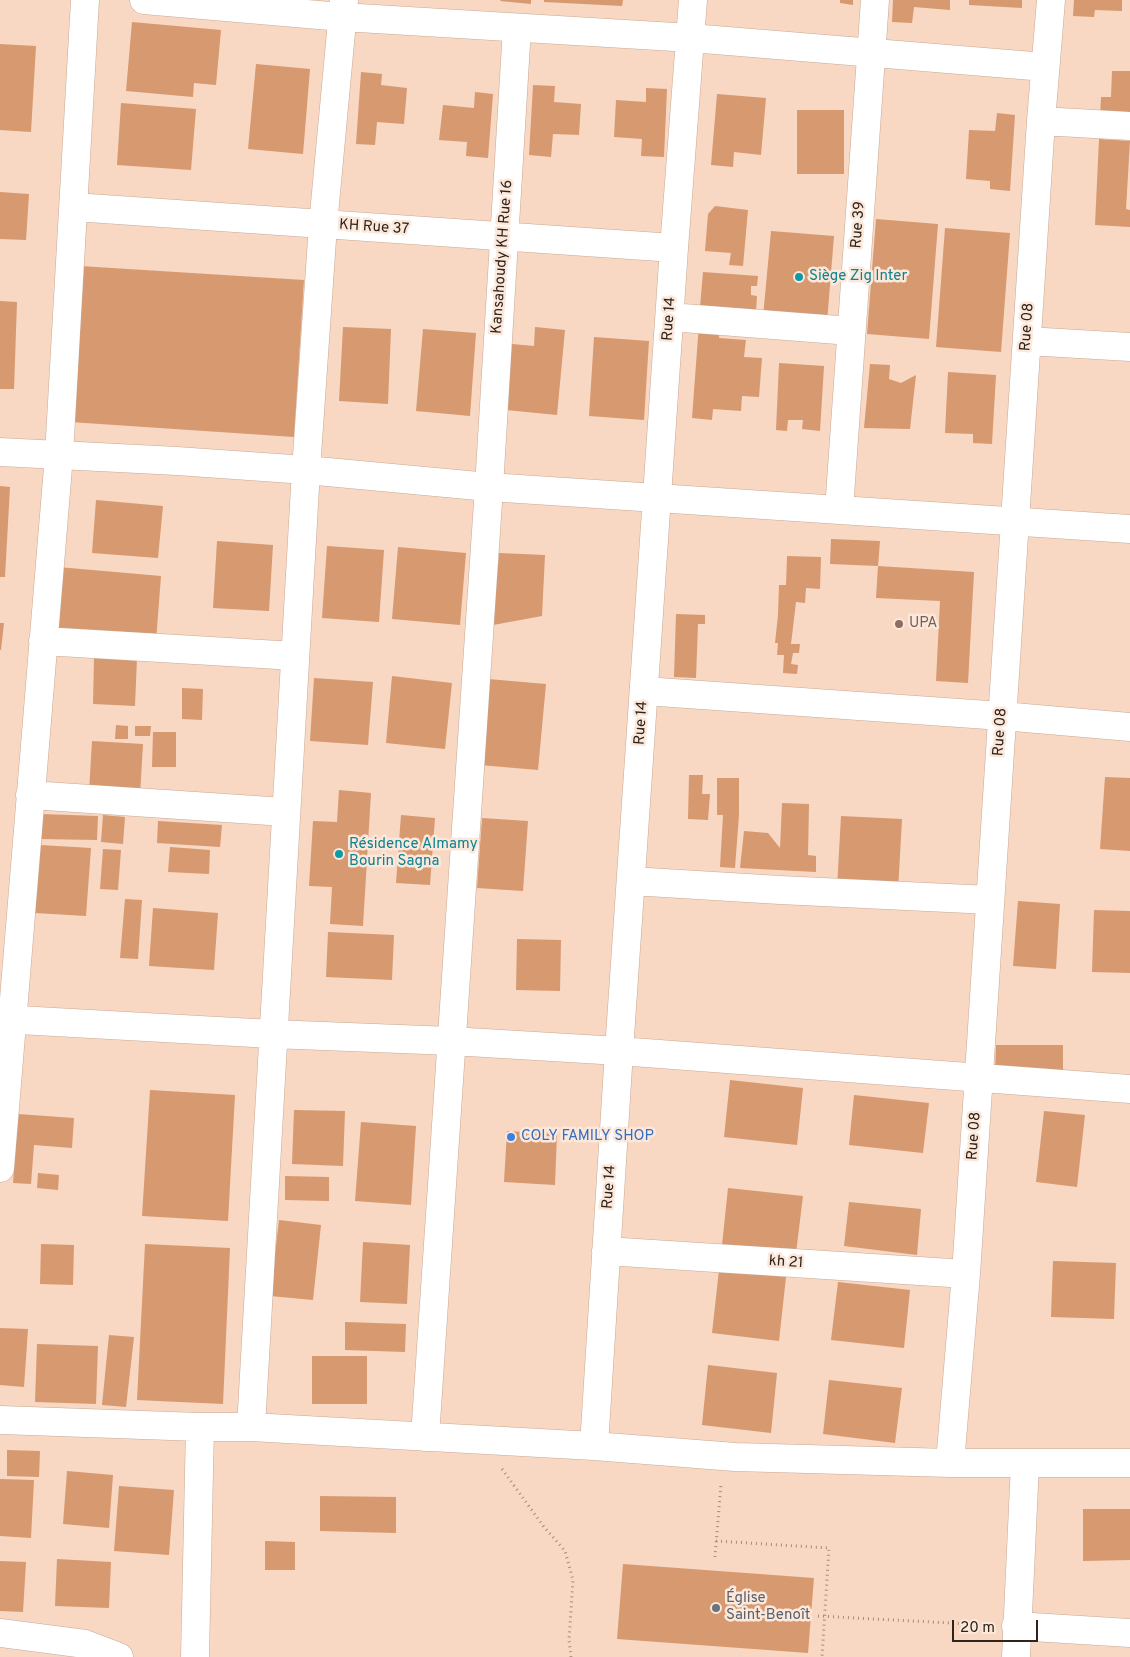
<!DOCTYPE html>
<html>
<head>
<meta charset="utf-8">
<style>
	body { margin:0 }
	#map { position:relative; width:1130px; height:1657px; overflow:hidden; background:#f8d7c3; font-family:Overpass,sans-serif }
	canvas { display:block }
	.scale { position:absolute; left:952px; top:1620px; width:86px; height:22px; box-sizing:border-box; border:2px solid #2f231b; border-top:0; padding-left:6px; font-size:15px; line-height:18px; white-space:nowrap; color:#2f231b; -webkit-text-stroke:4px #fce8db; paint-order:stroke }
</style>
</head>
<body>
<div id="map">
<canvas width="1130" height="1657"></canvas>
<div class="scale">20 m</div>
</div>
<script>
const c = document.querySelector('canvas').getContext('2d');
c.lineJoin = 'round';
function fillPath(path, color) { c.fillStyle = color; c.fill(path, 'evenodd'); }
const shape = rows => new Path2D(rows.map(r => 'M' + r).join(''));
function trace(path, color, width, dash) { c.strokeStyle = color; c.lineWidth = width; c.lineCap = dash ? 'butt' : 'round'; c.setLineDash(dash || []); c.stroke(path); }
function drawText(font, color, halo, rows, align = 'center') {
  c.font = font + ' Overpass,sans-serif'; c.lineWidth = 5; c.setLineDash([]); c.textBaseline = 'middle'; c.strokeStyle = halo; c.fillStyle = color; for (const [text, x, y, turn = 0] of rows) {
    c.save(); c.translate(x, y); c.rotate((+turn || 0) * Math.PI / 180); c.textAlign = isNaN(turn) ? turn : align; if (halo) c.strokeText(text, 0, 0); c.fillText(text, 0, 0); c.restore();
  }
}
fillPath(shape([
	[501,0,531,0,531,4,500,1],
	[544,0,623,0,622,6,544,2],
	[840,0,853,0,853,5,840,3],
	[893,0,950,0,950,10,914,7,912,23,892,22],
	[969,0,1022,0,1022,8,969,5],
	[1074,0,1122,0,1122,11,1095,10,1094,17,1073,16],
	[132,22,221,30,216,85,194,83,193,97,126,91],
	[0,44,36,46,31,132,0,130],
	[256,64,310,69,303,154,248,149],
	[1112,71,1130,71,1130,119,1100,118,1101,97,1111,97],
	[361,72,382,74,381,85,407,88,404,124,377,122,375,145,356,144],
	[533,85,555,86,554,102,581,104,579,135,553,134,551,157,529,155],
	[646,88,667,89,664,157,641,156,642,139,614,137,616,100,646,102],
	[475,92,493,94,488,158,466,156,467,142,439,140,443,105,474,108],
	[717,94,766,98,761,155,734,152,733,167,711,165],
	[121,103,196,109,191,170,117,165],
	[797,110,844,110,844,174,797,174],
	[997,113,1015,115,1010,191,990,189,990,181,966,179,969,130,995,131],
	[1099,139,1130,141,1126,209,1130,210,1130,227,1095,225],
	[0,192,29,194,26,240,0,239],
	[715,206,748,210,743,266,729,265,731,253,705,251,708,214],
	[876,219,938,224,929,339,867,334],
	[945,228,1010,233,1001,352,936,347],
	[771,231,834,236,827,322,763,317],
	[80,266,304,280,294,437,70,422],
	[703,272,758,276,757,286,751,286,751,295,757,296,756,311,700,307],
	[0,301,17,302,14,389,0,389],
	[699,324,720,325,719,338,746,340,744,357,762,358,759,397,742,396,741,411,713,409,712,420,692,418],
	[343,327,391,329,388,404,339,401],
	[535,327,565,330,557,415,506,410,512,344,534,346],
	[423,329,476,333,470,416,416,411],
	[594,337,649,341,644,420,589,416],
	[779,363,824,366,820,431,802,429,803,420,788,420,787,431,776,430],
	[870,364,890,365,889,379,901,383,916,375,910,429,864,428],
	[948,372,996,375,992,444,973,443,973,434,945,433],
	[0,486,10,487,5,577,0,577],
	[96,500,163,506,158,558,92,553],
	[831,539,880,541,878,566,830,564],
	[217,541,273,545,269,611,213,608],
	[327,546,384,550,379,622,322,618],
	[398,547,466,553,460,625,392,619],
	[499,553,545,555,542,616,493,625],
	[787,556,821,557,820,589,806,588,805,603,796,602,791,644,800,644,799,653,793,653,791,664,798,665,797,674,783,673,784,655,777,655,778,643,775,643,778,615,779,585,786,585],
	[878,566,974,572,968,683,936,681,940,601,876,598],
	[58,567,161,576,156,641,53,632],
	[676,614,705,615,705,624,698,624,696,678,674,677],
	[0,623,4,623,1,650,0,650],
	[94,657,137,658,135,706,93,704],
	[392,676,452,683,445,749,386,743],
	[314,678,373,682,368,745,310,741],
	[488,679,546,684,538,770,480,765],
	[182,688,203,689,202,720,182,719],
	[116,725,128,726,128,739,115,739],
	[135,726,151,726,150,736,135,736],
	[153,732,176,732,176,767,152,767],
	[92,741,143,744,140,795,89,792],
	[689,775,703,775,702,794,710,794,708,820,688,819],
	[1105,777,1130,778,1130,851,1100,849],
	[717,778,739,778,739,815,735,868,720,867,723,815,717,815],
	[339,790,371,793,363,926,330,924,332,887,309,886,313,821,337,822],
	[782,803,809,804,808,855,816,856,816,872,740,868,744,831,768,833,780,848],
	[41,814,98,816,97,840,40,839],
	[103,815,125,817,123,844,101,842],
	[401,815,435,818,430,885,396,883],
	[841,816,902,819,898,891,837,888],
	[482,818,528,821,523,891,477,888],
	[158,821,222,825,220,847,157,843],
	[40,845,91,848,86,916,35,913],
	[170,847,210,850,209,874,168,872],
	[103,849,121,850,118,890,100,889],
	[125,899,142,900,138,959,120,958],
	[1018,901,1060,904,1056,969,1013,966],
	[153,908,218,913,214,970,149,966],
	[1094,910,1130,911,1130,973,1092,972],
	[328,932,394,935,392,980,326,977],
	[517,939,561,940,560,991,516,990],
	[996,1045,1063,1045,1063,1075,995,1075],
	[730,1080,803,1088,797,1145,724,1137],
	[150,1090,235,1095,228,1221,142,1216],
	[854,1095,929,1103,923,1153,849,1145],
	[294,1110,345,1111,343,1166,292,1164],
	[1044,1111,1085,1115,1077,1187,1036,1182],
	[18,1114,74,1118,72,1148,34,1145,31,1184,13,1183],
	[361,1122,416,1126,411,1205,355,1201],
	[507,1131,557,1134,555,1185,504,1182],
	[38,1173,59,1175,58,1190,37,1188],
	[285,1176,329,1177,329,1201,285,1200],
	[728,1188,803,1196,796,1253,722,1245],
	[849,1202,921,1209,917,1255,844,1246],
	[279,1220,321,1225,313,1300,270,1296],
	[363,1242,410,1245,407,1304,360,1302],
	[41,1244,74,1245,73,1285,40,1284],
	[145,1244,230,1248,223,1404,137,1400],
	[1053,1261,1116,1263,1114,1319,1051,1317],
	[719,1270,786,1277,779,1341,712,1333],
	[838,1282,910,1290,904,1348,831,1340],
	[345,1322,406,1324,405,1352,345,1350],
	[0,1328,28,1329,24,1387,0,1385],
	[109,1335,134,1337,126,1407,102,1405],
	[37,1344,98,1346,96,1404,35,1402],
	[312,1356,367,1356,367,1404,312,1404],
	[708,1365,777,1373,771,1433,702,1425],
	[829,1380,902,1388,895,1443,823,1434],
	[7,1450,40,1451,39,1477,7,1476],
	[67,1471,113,1475,109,1528,63,1524],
	[0,1479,34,1480,31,1538,0,1536],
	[119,1486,174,1490,169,1555,114,1551],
	[320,1496,396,1497,396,1533,320,1531],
	[1083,1509,1130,1509,1130,1560,1083,1561],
	[265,1541,295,1542,295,1570,265,1570],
	[57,1559,111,1562,109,1608,55,1606],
	[0,1561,26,1562,23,1612,0,1611],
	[623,1564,814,1578,808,1653,617,1639]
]), '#d79970');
const minor = shape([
	[144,0,342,17,691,38,1045,67],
	[1041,121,1130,126],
	[74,207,674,248],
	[670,317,851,331],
	[1027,341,1130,347],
	[0,452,177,461,306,470,489,487,1130,529],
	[839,510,875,0],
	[43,641,295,656],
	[644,691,1002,716,1130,727],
	[30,795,285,812],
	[631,881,780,890,990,900],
	[0,1019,272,1034,451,1041,619,1051,1130,1089],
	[0,1168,59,455,85,0],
	[606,1251,966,1274],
	[0,1420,200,1427,251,1427,594,1446,735,1457,950,1463,1130,1463],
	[251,1427,306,470,323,225,344,0],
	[425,1437,489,487,517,28],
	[594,1446,619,1051,674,248,693,0],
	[950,1463,966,1274,1041,121,1051,0],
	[1016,1626,1130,1633],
	[0,1633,85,1644,119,1657],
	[195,1657,200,1427],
	[1016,1657,1025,1464]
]);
trace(minor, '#c8a995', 29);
trace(shape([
	[502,1469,544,1527,565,1551,573,1580,569,1640,571,1657],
	[716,1541,829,1548,822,1657],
	[715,1557,721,1484],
	[818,1616,988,1625]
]), '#a48b7c', 3, [1, 4]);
trace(minor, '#fff', 28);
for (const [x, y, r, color] of [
	[799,277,5,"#0f9aa8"],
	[899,624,5,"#8d6e63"],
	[339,854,5,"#0f9aa8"],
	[511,1137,5,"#3f7fe0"],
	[716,1608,5,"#6b7280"]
]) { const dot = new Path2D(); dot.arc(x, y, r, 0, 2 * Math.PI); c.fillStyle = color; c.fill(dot); trace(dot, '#fce8db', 2); }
drawText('15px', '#2f231b', '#fce8db', [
	["Rue 39",859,225,-86],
	["KH Rue 37",374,228,4],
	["Kansahoudy KH Rue 16",503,257,-86],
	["Rue 14",670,319,-86],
	["Rue 08",1028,327,-86],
	["Rue 14",642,723,-86],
	["Rue 08",1001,732,-86],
	["Rue 08",975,1136,-86],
	["Rue 14",610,1187,-86],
	["kh 21",786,1263,4]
]);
drawText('15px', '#0d838f', '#fce8db', [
	["Siège Zig Inter",809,277],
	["Résidence Almamy",349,845],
	["Bourin Sagna",349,862]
], 'left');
drawText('15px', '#785e54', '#fce8db', [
	["UPA",909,624]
], 'left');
drawText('15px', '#366cbe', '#fce8db', [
	["COLY FAMILY SHOP",521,1137]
], 'left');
drawText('15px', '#5b616d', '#fce8db', [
	["Église",726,1599],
	["Saint-Benoît",726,1616]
], 'left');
</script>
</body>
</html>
